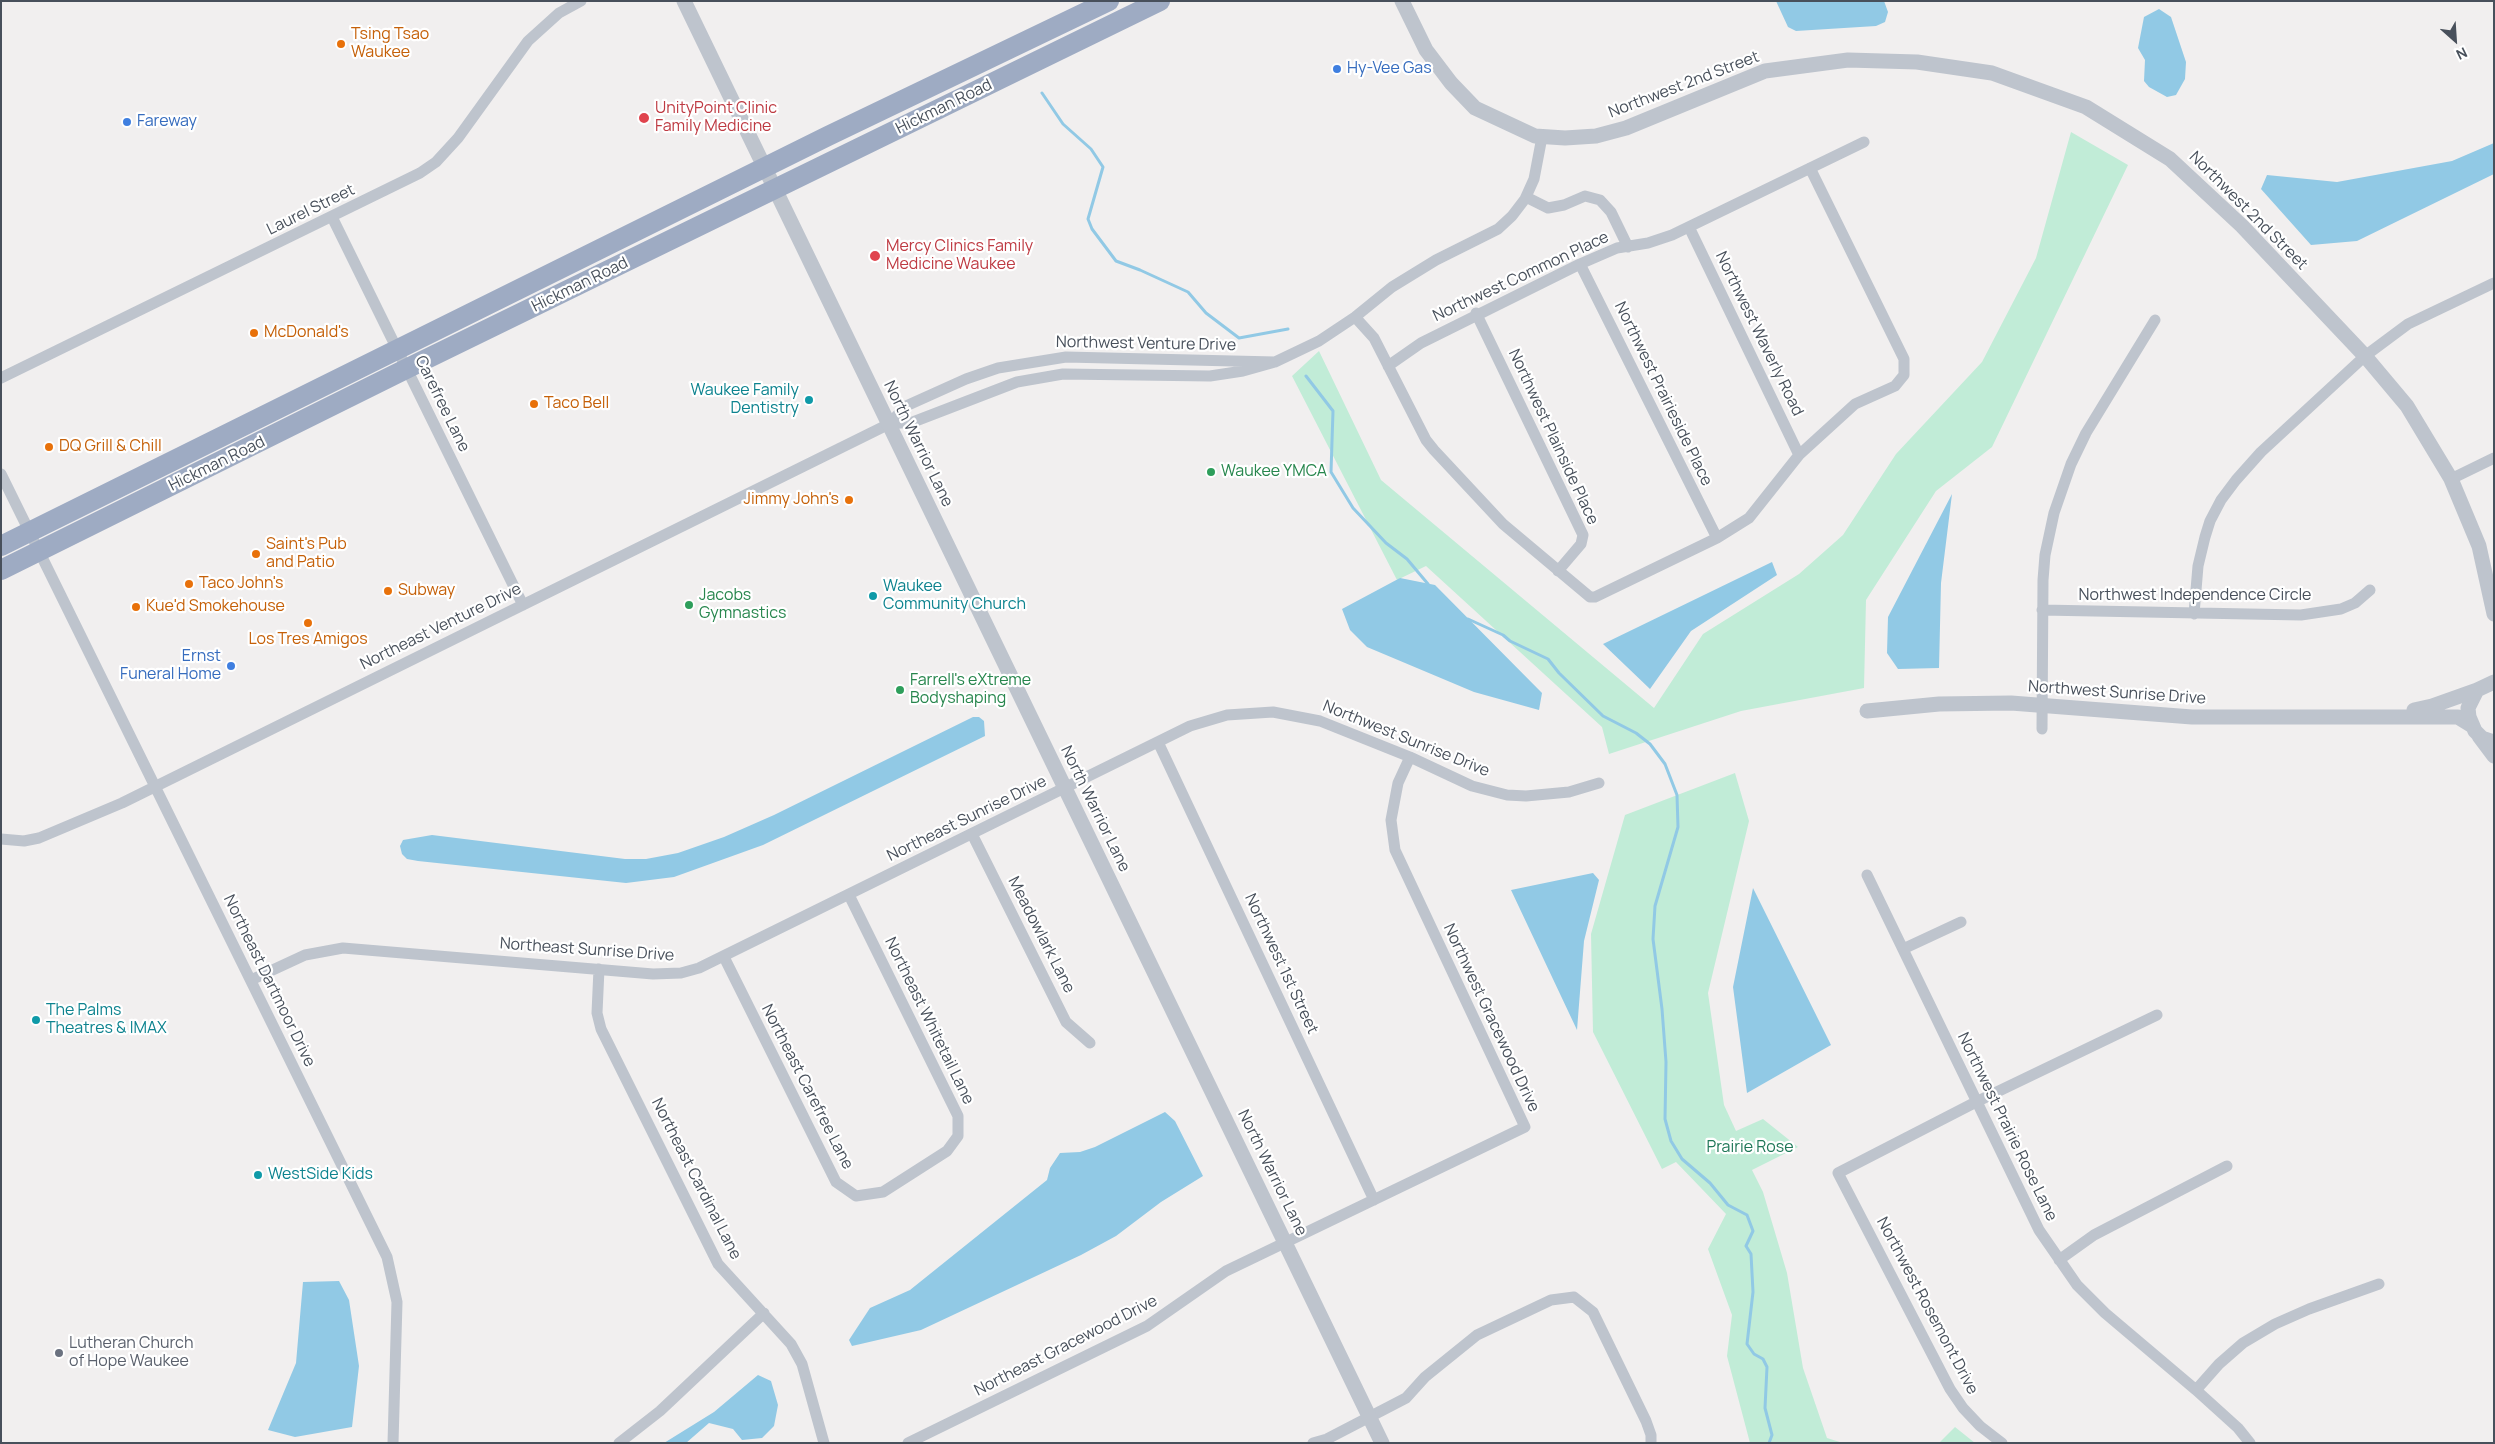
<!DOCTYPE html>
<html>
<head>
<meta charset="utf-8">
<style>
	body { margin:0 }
	#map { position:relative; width:2495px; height:1444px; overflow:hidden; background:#f1efef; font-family:Manrope,sans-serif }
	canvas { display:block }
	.frame { position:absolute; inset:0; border:2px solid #48505b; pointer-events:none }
	.north { position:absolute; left:2430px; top:15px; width:50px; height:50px; -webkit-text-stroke:4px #fff; paint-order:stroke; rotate:154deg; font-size:14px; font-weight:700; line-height:20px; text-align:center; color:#48505b }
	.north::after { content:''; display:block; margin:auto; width:18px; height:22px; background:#48505b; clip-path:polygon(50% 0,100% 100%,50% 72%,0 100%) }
</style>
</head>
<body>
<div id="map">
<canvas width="2495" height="1444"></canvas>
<div class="frame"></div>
<div class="north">N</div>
</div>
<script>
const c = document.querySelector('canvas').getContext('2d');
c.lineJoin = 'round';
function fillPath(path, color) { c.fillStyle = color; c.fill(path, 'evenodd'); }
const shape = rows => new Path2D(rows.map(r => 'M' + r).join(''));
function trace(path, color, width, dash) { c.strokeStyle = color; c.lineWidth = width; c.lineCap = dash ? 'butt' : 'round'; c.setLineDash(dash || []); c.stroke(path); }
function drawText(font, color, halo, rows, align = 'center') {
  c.font = font + ' Manrope,sans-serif'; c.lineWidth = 4.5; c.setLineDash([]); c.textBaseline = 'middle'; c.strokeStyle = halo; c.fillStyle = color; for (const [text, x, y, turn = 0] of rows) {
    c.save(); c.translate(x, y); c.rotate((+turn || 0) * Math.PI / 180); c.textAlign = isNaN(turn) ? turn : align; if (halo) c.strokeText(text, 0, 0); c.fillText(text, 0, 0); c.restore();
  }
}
fillPath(shape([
	[2071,132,2128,165,1992,447,1936,491,1866,600,1864,688,1741,711,1609,754,1602,727,1426,566,1397,580,1292,376,1319,351,1381,480,1654,708,1703,634,1799,574,1843,535,1896,454,1982,362,2036,258],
	[1735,773,1749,821,1708,993,1724,1105,1736,1131,1763,1119,1798,1147,1752,1170,1763,1192,1787,1273,1803,1368,1827,1438,1843,1443,1750,1443,1727,1356,1732,1315,1708,1249,1726,1214,1676,1162,1662,1169,1593,1032,1591,934,1625,815],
	[1955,1427,1975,1443,1939,1443]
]), '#c1ecd7');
fillPath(shape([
	[1776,1,1884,1,1888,12,1885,22,1876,26,1796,31,1788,27],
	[2159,9,2171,17,2186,62,2185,79,2176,95,2167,97,2149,87,2144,81,2145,60,2138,48,2144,17],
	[2494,143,2494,174,2357,241,2311,245,2261,189,2267,175,2337,182,2452,161],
	[1952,494,1941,583,1939,668,1898,669,1887,653,1888,617],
	[1772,562,1777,575,1691,631,1650,689,1603,644],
	[1400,578,1435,585,1542,693,1539,710,1474,692,1367,647,1350,630,1342,609],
	[973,717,979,717,984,721,985,736,763,845,674,877,626,883,418,861,407,859,402,854,400,846,403,840,432,835,625,859,646,859,678,853,724,837,774,815],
	[1593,873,1599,880,1584,941,1577,1030,1511,890],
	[1753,888,1831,1045,1747,1093,1733,987],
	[1165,1112,1175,1121,1203,1176,1161,1202,1116,1236,1081,1255,921,1330,852,1346,849,1340,870,1308,910,1290,1047,1180,1050,1168,1060,1153,1080,1152,1095,1147],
	[339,1281,349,1300,359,1366,352,1427,295,1437,268,1430,296,1363,303,1282],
	[758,1375,771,1381,778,1405,774,1426,762,1438,742,1440,733,1429,709,1423,686,1443,664,1443,714,1412]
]), '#91c9e5');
trace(shape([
	[1042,93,1063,124,1091,149,1103,167,1088,219,1092,229,1116,261,1140,270,1188,292,1206,313,1239,338,1288,329],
	[1306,376,1333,411,1331,472,1353,508,1386,543,1407,559,1428,584],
	[1468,619,1503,635,1510,641,1548,659,1559,673,1603,716,1636,733,1650,744,1665,764,1677,795,1678,827,1655,906,1653,939,1662,1009,1666,1062,1665,1119,1671,1141,1682,1159,1710,1183,1728,1205,1747,1215,1753,1231,1746,1246,1751,1254,1753,1292,1747,1344,1754,1354,1763,1359,1767,1367,1765,1408,1772,1435,1769,1443]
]), '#91c9e5', 3);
trace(shape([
	[1526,197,1548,208,1564,205,1585,196,1600,200,1611,212,1628,247],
	[332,217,523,605],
	[1689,227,1799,455],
	[1580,264,1717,538],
	[1476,313,1583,535,1581,544,1558,571],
	[1355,317,1374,338,1426,440,1434,450,1503,524,1590,597,1595,597,1717,538,1749,518,1799,455,1855,404,1895,386,1904,375,1904,359,1810,168],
	[1388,366,1421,343,1580,264,1617,248,1648,243,1672,235,1864,142],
	[1,378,420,173,436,162,458,138,528,41,559,13,581,1],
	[889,424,913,422,1017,382,1063,374,1210,376,1243,371,1275,362,1319,341,1355,317,1392,287,1436,260,1498,229,1512,216,1525,199,1534,179,1542,137],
	[1,474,387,1257,397,1302,393,1443],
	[2451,479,2494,458],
	[2042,610,2301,615,2341,609,2355,603,2370,590],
	[2194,614,2198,566,2205,537,2210,521,2221,500,2236,480,2261,452,2365,356,2408,324,2494,283],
	[2042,729,2043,580,2045,555,2054,513,2071,464,2086,433,2155,320],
	[1158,742,1374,1200],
	[972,834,1066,1022,1090,1043],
	[1,839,24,841,39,838,122,803,889,424,906,406,966,379,998,368,1066,357,1275,362],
	[1867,875,2039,1230,2077,1285,2105,1313,2196,1390,2238,1428,2250,1443],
	[1903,949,1961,922],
	[724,957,836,1182,856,1196,883,1192,947,1151,958,1136,958,1116,849,895],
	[599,969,597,1013,601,1029,718,1264,791,1344,802,1364,824,1443],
	[251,980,305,955,343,948,653,974,681,973,699,968,1190,726,1227,715,1273,712,1320,721,1410,757,1472,786,1507,795,1526,796,1569,792,1599,783],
	[2059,1260,2094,1235,2227,1166],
	[2196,1390,2219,1364,2243,1343,2275,1324,2309,1309,2379,1284],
	[619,1443,660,1411,764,1313],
	[908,1443,1147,1326,1226,1271,1525,1127,1395,850,1391,820,1398,783,1410,757],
	[1313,1443,1327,1439,1406,1398,1425,1377,1477,1335,1551,1300,1574,1297,1593,1312,1646,1421,1651,1435,1651,1443],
	[2002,1443,1980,1426,1963,1408,1950,1389,1838,1173,1976,1102,2157,1015]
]), '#bec4cd', 11);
trace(shape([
	[684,1,1382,1443],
	[1402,1,1426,50,1451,83,1475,108,1535,136,1565,138,1596,136,1626,128,1765,71,1848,60,1917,62,1992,73,2086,107,2170,159,2242,226,2365,356,2407,406,2451,479,2479,546,2494,614],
	[2494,682,2477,690,2468,708,2469,717,2475,731,2482,738,2494,742],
	[2414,710,2432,706,2477,690],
	[1867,711,1939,704,2011,703,2192,717,2458,717,2471,725],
	[2479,736,2494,756]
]), '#bec4cd', 15);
trace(shape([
	[1,546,828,136,1109,1],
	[1,570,408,368,1160,1]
]), '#9eabc3', 20);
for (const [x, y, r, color] of [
	[341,44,5,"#e8710a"],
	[1337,69,5,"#3f7fe0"],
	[644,118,6,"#e0444e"],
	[127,122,5,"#3f7fe0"],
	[875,256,6,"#e0444e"],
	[254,333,5,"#e8710a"],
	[809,400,5,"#0f9aa8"],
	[534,404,5,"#e8710a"],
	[49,447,5,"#e8710a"],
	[1211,472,5,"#2e9e5b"],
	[849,500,5,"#e8710a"],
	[256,554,5,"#e8710a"],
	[189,584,5,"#e8710a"],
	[388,591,5,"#e8710a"],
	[873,596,5,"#0f9aa8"],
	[689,605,5,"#2e9e5b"],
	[136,607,5,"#e8710a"],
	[308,623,5,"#e8710a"],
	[231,666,5,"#3f7fe0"],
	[900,690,5,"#2e9e5b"],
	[36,1020,5,"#0f9aa8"],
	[258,1175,5,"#0f9aa8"],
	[59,1353,5,"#6b7280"]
]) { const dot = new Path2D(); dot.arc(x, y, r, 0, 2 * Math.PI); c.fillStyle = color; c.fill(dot); trace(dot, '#fff', 2); }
drawText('16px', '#c56008', '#fff', [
	["Tsing Tsao",351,35],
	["Waukee",351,53],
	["McDonald's",264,333],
	["Taco Bell",544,404],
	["DQ Grill & Chill",59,447],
	["Jimmy John's",839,500,"right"],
	["Saint's Pub",266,545],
	["and Patio",266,563],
	["Taco John's",199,584],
	["Subway",398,591],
	["Kue'd Smokehouse",146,607],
	["Los Tres Amigos",308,640,"center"]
], 'left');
drawText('16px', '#366cbe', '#fff', [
	["Hy-Vee Gas",1347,69],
	["Fareway",137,122],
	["Ernst",221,657,"right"],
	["Funeral Home",221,675,"right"]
], 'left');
drawText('16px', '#48505b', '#fff', [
	["Northwest 2nd Street",1684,85,-21],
	["Hickman Road",944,107,-26],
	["Laurel Street",311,210,-26],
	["Northwest 2nd Street",2248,211,45],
	["Northwest Common Place",1521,277,-25],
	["Hickman Road",580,285,-26],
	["Northwest Waverly Road",1759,334,64],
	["Northwest Venture Drive",1146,344,1],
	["Northwest Prairieside Place",1663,394,64],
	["Carefree Lane",442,404,64],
	["Northwest Plainside Place",1553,437,65],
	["North Warrior Lane",918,444,64],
	["Hickman Road",217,464,-26],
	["Northwest Independence Circle",2195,596],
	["Northeast Venture Drive",441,627,-26],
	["Northwest Sunrise Drive",2117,693,4],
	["Northwest Sunrise Drive",1406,739,22],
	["North Warrior Lane",1095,809,64],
	["Northeast Sunrise Drive",967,819,-26],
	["Meadowlark Lane",1041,935,63],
	["Northeast Sunrise Drive",587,950,4],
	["Northwest 1st Street",1281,964,65],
	["Northeast Dartmoor Drive",269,981,64],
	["Northwest Gracewood Drive",1491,1018,65],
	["Northeast Whitetail Lane",929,1021,64],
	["Northeast Carefree Lane",807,1087,63],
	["Northwest Prairie Rose Lane",2007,1127,64],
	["North Warrior Lane",1272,1173,64],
	["Northeast Cardinal Lane",696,1179,63],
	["Northwest Rosemont Drive",1927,1306,62],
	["Northeast Gracewood Drive",1066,1346,-27]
]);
drawText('16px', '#be3a42', '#fff', [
	["UnityPoint Clinic",655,109],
	["Family Medicine",655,127],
	["Mercy Clinics Family",886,247],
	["Medicine Waukee",886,265]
], 'left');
drawText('16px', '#0d838f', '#fff', [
	["Waukee Family",799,391,"right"],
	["Dentistry",799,409,"right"],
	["Waukee",883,587],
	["Community Church",883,605],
	["The Palms",46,1011],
	["Theatres & IMAX",46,1029],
	["WestSide Kids",268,1175]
], 'left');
drawText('16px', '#27864d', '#fff', [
	["Waukee YMCA",1221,472],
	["Jacobs",699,596],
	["Gymnastics",699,614],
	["Farrell's eXtreme",910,681],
	["Bodyshaping",910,699]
], 'left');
drawText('16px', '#1e7757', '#fff', [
	["Prairie Rose",1750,1148]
]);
drawText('16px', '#5b616d', '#fff', [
	["Lutheran Church",69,1344],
	["of Hope Waukee",69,1362]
], 'left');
</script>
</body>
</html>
